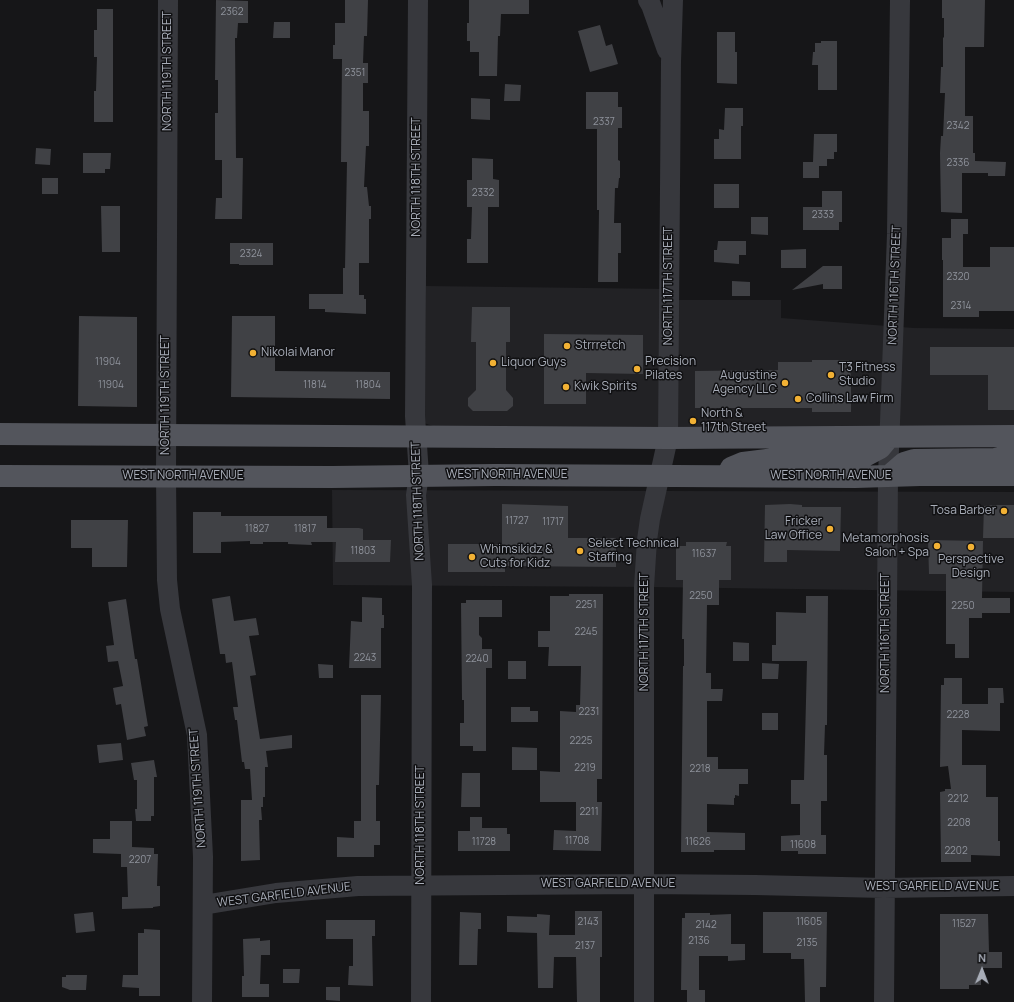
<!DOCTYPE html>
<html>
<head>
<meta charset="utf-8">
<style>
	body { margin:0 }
	#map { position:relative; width:1014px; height:1002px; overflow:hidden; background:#161618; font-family:Manrope,sans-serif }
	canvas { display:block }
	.north { position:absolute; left:962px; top:950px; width:40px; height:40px; -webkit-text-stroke:3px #111113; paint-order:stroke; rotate:1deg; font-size:11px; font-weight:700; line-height:16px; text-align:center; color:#a8adb8 }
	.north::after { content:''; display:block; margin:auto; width:14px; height:18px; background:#a8adb8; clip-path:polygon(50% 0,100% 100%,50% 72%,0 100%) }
</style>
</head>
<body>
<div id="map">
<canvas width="1014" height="1002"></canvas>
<div class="north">N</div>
</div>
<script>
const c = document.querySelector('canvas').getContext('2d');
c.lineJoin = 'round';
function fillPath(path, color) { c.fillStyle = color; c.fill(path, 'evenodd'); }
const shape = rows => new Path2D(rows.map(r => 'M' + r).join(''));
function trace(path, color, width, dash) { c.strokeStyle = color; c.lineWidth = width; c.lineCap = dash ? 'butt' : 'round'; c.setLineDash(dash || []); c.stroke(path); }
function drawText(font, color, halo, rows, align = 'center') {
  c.font = font + ' Manrope,sans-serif'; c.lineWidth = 3; c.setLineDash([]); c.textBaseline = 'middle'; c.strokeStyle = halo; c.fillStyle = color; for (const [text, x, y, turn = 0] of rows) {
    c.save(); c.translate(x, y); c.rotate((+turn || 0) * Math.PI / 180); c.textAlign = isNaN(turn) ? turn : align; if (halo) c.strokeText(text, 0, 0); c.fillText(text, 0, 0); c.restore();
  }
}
fillPath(shape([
	[426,286,669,289,669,300,781,300,781,318,914,328,1014,329,1014,436,462,436,424,423],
	[332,490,1014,492,1014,592,649,587,333,585]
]), '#222225');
fillPath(shape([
	[216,0,248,1,248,23,238,23,237,38,235,38,236,158,243,158,242,219,215,219,216,198,222,198,222,160,215,160,215,113,218,113,218,80,215,80],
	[345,0,368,0,367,36,364,36,363,63,368,63,368,83,363,83,363,111,369,111,369,146,366,146,364,187,367,187,369,206,371,206,371,219,369,219,369,263,359,263,359,295,364,295,364,299,366,299,366,314,325,312,325,309,309,309,309,294,343,294,343,268,345,268,347,162,341,162,342,59,333,59,333,45,335,45,335,23,345,23],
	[469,0,529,0,529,14,501,14,500,36,498,36,497,76,479,76,479,52,470,52,470,41,467,41,467,23,469,23],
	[942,0,985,0,984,47,965,47,965,116,973,116,973,153,975,153,975,161,1006,162,1005,176,988,176,988,173,962,173,962,213,941,212,940,153,941,136,943,136,945,93,940,93,941,67,943,67,943,38,944,37,944,18,942,18],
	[97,9,113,9,113,122,94,122,94,91,96,91,97,57,94,57,94,30,97,30],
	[274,22,290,22,290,38,273,38],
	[600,25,606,46,612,44,618,64,590,72,578,31],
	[717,32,735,32,735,52,737,52,737,84,717,83],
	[821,41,837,41,837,90,818,90,818,65,812,65,813,52,815,52,815,43,821,43],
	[505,84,521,85,520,101,504,101],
	[586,92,618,92,618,107,622,107,622,128,618,128,618,160,620,161,620,178,619,178,618,188,615,188,614,223,621,223,621,253,618,253,618,282,598,282,599,210,597,210,597,129,586,129],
	[471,98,490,99,490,120,471,119],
	[725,108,743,108,743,126,741,126,741,159,714,159,714,139,719,139,719,129,724,130],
	[814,134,837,134,837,152,834,152,834,159,827,159,827,166,819,166,819,178,803,178,803,162,813,162],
	[36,148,51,149,50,165,35,164],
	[83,153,111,153,110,169,105,169,105,173,83,173],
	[472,158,493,159,493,179,499,180,499,207,488,207,488,263,467,263,467,239,471,239,472,207,467,207,467,180,472,180],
	[42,178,58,178,58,194,42,194],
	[714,184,739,184,739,208,714,208],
	[822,191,842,191,842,222,839,222,839,230,803,230,803,207,822,207],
	[101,206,120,206,120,252,102,252],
	[751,217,768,217,768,235,751,234],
	[951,219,968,219,968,234,963,234,963,267,990,267,990,247,1014,247,1014,311,979,311,979,317,943,317,943,260,942,260,942,238,951,238],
	[718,241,746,241,746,255,739,255,739,264,714,262,714,250,717,250],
	[230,243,273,243,273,265,239,265,239,264,230,264],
	[806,249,806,268,781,268,781,250],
	[823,266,842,266,842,289,823,289,823,284,792,290],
	[732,281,750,282,750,296,732,296],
	[472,307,510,307,510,342,506,342,506,390,513,398,513,406,507,411,473,411,468,406,468,398,476,390,476,342,471,342],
	[79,316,137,317,137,407,78,406],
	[232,316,275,316,275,371,390,372,390,399,231,397],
	[544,334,643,335,643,374,586,373,586,404,544,404],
	[930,347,1014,347,1014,410,988,410,988,375,930,375],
	[812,360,849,360,851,377,851,412,812,412,812,408,695,408,695,371,778,370,778,362,812,362],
	[502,504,568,506,568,538,616,538,616,567,505,566,505,572,448,572,448,544,502,544],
	[790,504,802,505,802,507,841,507,840,551,787,550,787,562,764,562,765,505],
	[993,505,1014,505,1014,538,983,538,984,506],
	[193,512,221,512,221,516,327,516,327,528,359,528,363,529,363,540,391,540,390,562,335,562,336,542,311,542,312,545,288,544,288,542,263,542,263,544,250,544,250,541,221,542,221,553,193,553],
	[71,520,128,520,127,567,92,567,92,548,71,548],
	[928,540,983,541,982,598,1010,598,1010,613,982,613,982,618,969,618,969,658,955,658,955,644,946,644,946,574,929,574],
	[686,542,727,542,726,546,731,546,731,580,719,580,719,605,707,605,706,673,711,673,711,689,723,689,722,701,707,701,707,757,718,757,718,769,748,769,748,784,739,784,739,796,735,795,735,798,734,798,734,805,707,804,707,832,745,833,745,850,714,850,714,852,681,852,683,666,684,666,684,639,682,639,683,580,676,580,676,546,686,546],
	[569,594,603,594,602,779,597,779,597,802,602,802,601,851,553,850,554,830,576,831,576,802,540,802,540,771,560,772,560,711,576,712,576,705,580,705,581,666,548,666,549,647,538,647,538,631,550,631,550,596,569,596],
	[230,596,234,621,256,618,259,635,249,636,256,675,250,676,260,739,292,735,292,748,266,751,268,767,265,767,265,797,263,797,263,807,261,807,262,820,259,820,260,860,241,861,241,800,252,800,250,769,245,769,244,762,242,762,237,720,235,720,233,707,238,707,232,662,226,663,225,654,220,654,212,599],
	[806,596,828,596,827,725,825,725,824,755,827,755,827,801,821,801,821,835,826,835,826,854,798,854,798,851,781,851,781,836,800,835,800,804,791,804,791,780,804,780,807,661,772,661,772,645,776,645,776,612,806,613],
	[362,597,382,598,382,615,384,615,384,628,381,628,381,668,349,668,351,621,362,622],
	[126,599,135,659,137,659,148,726,144,727,146,736,127,740,121,704,116,705,113,688,123,686,118,661,108,662,106,646,114,645,108,602],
	[466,600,502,600,502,617,479,617,479,635,482,638,482,649,492,649,492,668,486,668,486,751,473,751,473,746,460,746,460,723,464,723,464,700,462,700,461,603,466,603],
	[733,642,749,643,749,661,733,661],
	[508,661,526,661,526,679,508,679],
	[762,663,779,664,778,679,762,679],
	[318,664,333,665,333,678,319,678],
	[944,678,962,678,962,704,988,704,988,688,1003,688,1004,703,1000,703,1000,731,962,730,962,765,986,765,986,797,998,797,998,841,1000,841,1000,856,971,855,971,862,941,862,940,792,945,791,945,789,951,789,948,766,940,767,941,685,944,685],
	[361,695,381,695,379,785,376,785,376,821,380,821,380,845,374,845,374,857,337,857,337,837,354,838,354,821,361,821],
	[511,707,530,707,530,711,538,711,538,722,511,722],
	[762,713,778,713,778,730,762,730],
	[121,743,123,760,99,763,97,745],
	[512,747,537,748,537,770,512,770],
	[154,760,157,777,154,777,154,816,151,816,151,821,136,821,135,809,137,809,137,780,134,780,131,763],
	[462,773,480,773,480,807,461,807],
	[470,817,482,817,482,828,507,828,507,834,510,834,510,851,458,851,458,831,470,831],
	[110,821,132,821,132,847,154,848,154,854,158,854,157,886,160,886,160,906,153,907,153,908,122,909,122,897,128,897,127,867,121,867,121,854,93,853,93,839,110,839],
	[575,911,602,911,602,957,600,957,600,1002,577,1002,576,957,554,957,553,988,538,988,537,933,507,932,507,916,537,917,537,914,550,915,549,935,575,935],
	[93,912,95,931,76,933,74,914],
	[460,912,481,913,481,929,478,929,477,965,459,965],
	[763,912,827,912,826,987,820,987,820,1002,805,1002,804,959,791,959,791,953,763,953],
	[685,913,710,913,710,915,731,914,731,944,745,944,745,960,728,961,728,956,699,956,699,990,705,990,705,1002,687,1002,687,990,681,990,682,918,685,918],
	[940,914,988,914,989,952,1002,952,1002,968,981,968,981,985,969,985,969,989,940,989],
	[326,920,375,920,375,936,372,936,373,986,348,985,349,966,353,966,353,939,326,939],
	[144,929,160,930,160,996,139,996,139,988,122,987,123,975,138,975,138,933,144,933],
	[260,938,260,941,270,940,270,955,261,955,260,984,269,984,269,997,242,997,242,976,244,976,243,939],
	[283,969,300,969,299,983,283,983],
	[66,975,87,975,86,990,70,990,62,987,62,977,66,977],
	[326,987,340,987,340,1001,326,1000]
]), '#404145');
trace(shape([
	[168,0,166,476,167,580,170,609,197,735,203,857,202,1002],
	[418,0,415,416,419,475,416,495,422,585,421,1002],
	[648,0,651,5,667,50],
	[203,905,276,893,358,886,644,884,755,885,884,888,1014,886],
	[644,1002,644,587,647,540,650,519,668,438,671,62,673,0],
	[884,1002,888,476,897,234,900,0]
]), '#37383d', 20);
trace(shape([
	[0,434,668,438,1014,436],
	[731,468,743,463,783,458,861,458,880,448,889,437],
	[0,476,332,477,495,475,855,477,920,475,1014,475],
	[889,476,904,463,914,460,995,459,1014,455]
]), '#53555c', 22);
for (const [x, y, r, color] of [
	[567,346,4,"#f2b134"],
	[253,353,4,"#f2b134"],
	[493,363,4,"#f2b134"],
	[637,369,4,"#f2b134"],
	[831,375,4,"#f2b134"],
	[785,383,4,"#f2b134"],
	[566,387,4,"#f2b134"],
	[798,399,4,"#f2b134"],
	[693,421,4,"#f2b134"],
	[1004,511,4,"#f2b134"],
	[830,529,4,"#f2b134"],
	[937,546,4,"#f2b134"],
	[971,547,4,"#f2b134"],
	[580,551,4,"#f2b134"],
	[472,557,4,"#f2b134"]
]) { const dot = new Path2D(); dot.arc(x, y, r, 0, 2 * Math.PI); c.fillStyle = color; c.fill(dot); trace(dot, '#111113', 1.5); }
drawText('10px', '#8e929b', null, [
	["2362",232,12],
	["2351",355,73],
	["2337",604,122],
	["2342",958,126],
	["2336",958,163],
	["2332",483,193],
	["2333",823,215],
	["2324",251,254],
	["2320",958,277],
	["2314",961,306],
	["11904",108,362],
	["11904",111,385],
	["11814",315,385],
	["11804",368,385],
	["11727",517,521],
	["11717",553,522],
	["11827",257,529],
	["11817",305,529],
	["11803",363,551],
	["11637",704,554],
	["2250",701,596],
	["2251",586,605],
	["2250",963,606],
	["2245",586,632],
	["2243",365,658],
	["2240",477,659],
	["2231",589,712],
	["2228",958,715],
	["2225",581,741],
	["2219",585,768],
	["2218",700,769],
	["2212",958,799],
	["2211",589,812],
	["2208",959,823],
	["11708",577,841],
	["11728",484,842],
	["11626",698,842],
	["11608",803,845],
	["2202",956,851],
	["2207",140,860],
	["2143",588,922],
	["11605",809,922],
	["11527",964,924],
	["2142",706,925],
	["2136",699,941],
	["2135",807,943],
	["2137",585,946]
]);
drawText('12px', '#a8adb8', '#111113', [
	["NORTH 119TH STREET",168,71,-90],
	["NORTH 118TH STREET",417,177,-90],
	["NORTH 116TH STREET",895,285,-88],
	["NORTH 117TH STREET",669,286,-90],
	["NORTH 119TH STREET",166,395,-90],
	["WEST NORTH AVENUE",507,475],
	["WEST NORTH AVENUE",183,476],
	["WEST NORTH AVENUE",831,476],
	["NORTH 118TH STREET",418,501,-92],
	["NORTH 117TH STREET",645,632,-90],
	["NORTH 116TH STREET",886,633,-90],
	["NORTH 119TH STREET",198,788,-94],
	["NORTH 118TH STREET",421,825,-90],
	["WEST GARFIELD AVENUE",608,884],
	["WEST GARFIELD AVENUE",932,887],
	["WEST GARFIELD AVENUE",284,895,-7]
]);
drawText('12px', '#a8adb8', '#111113', [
	["Strrretch",575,346],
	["Nikolai Manor",261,353],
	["Precision",645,362],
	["Pilates",645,376],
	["Liquor Guys",501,363],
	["T3 Fitness",839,368],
	["Studio",839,382],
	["Augustine",777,376,"right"],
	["Agency LLC",777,390,"right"],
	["Kwik Spirits",574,387],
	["Collins Law Firm",806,399],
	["North &",701,414],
	["117th Street",701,428],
	["Tosa Barber",996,511,"right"],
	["Fricker",822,522,"right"],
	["Law Office",822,536,"right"],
	["Metamorphosis",929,539,"right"],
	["Salon + Spa",929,553,"right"],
	["Select Technical",588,544],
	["Staffing",588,558],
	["Whimsikidz &",480,550],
	["Cuts for Kidz",480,564],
	["Perspective",971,560,"center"],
	["Design",971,574,"center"]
], 'left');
</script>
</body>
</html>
